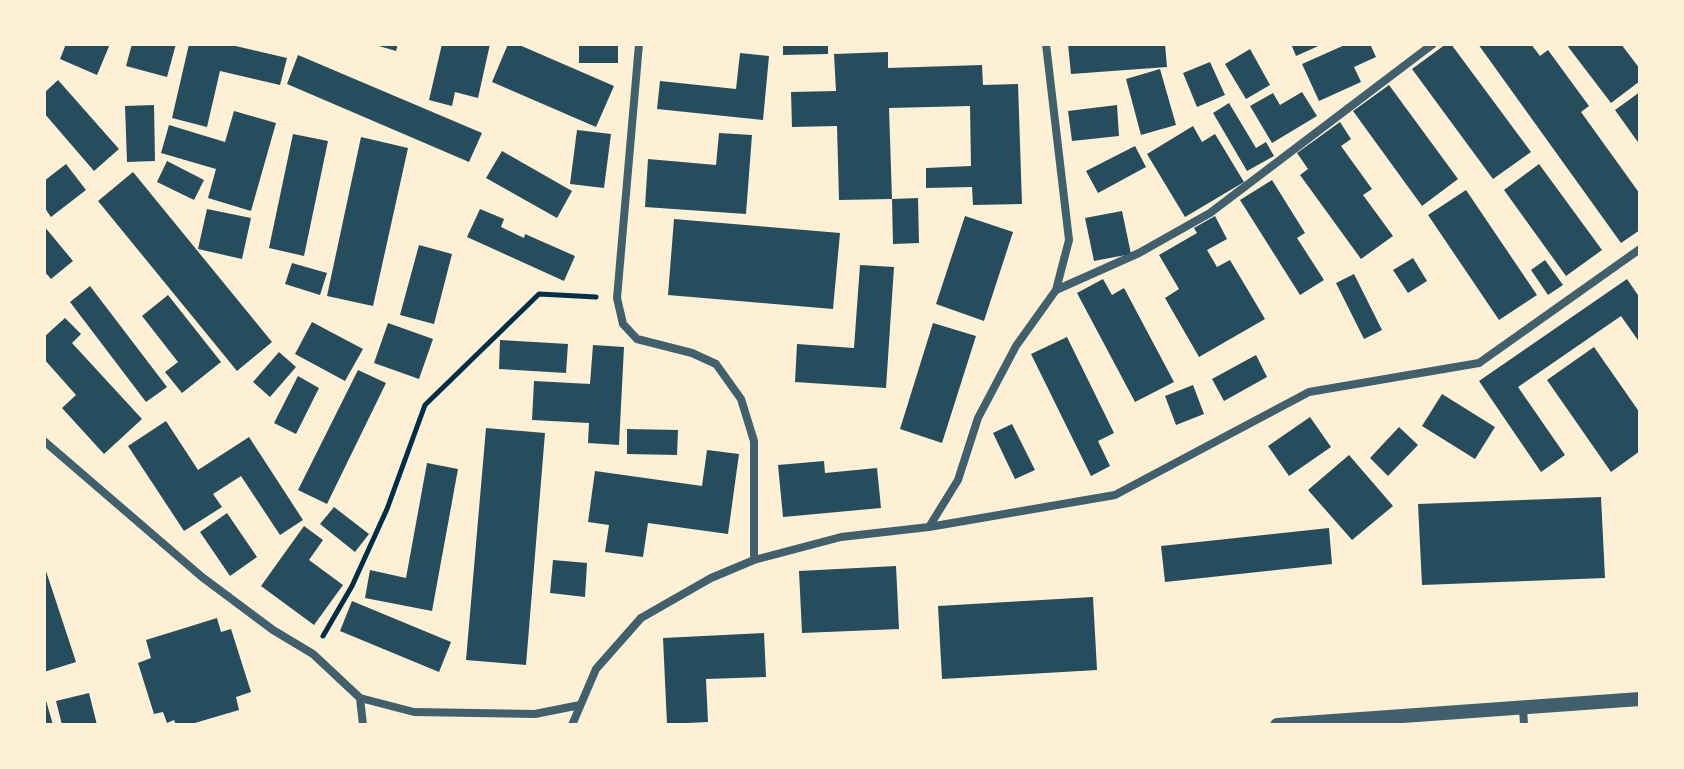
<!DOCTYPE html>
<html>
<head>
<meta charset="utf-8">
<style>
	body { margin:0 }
	#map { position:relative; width:1684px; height:769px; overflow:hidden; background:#fdf0d5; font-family:Karla,sans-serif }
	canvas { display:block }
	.frame { position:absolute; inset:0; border:46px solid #fdf0d5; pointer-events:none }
</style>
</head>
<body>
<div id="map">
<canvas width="1684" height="769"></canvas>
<div class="frame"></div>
</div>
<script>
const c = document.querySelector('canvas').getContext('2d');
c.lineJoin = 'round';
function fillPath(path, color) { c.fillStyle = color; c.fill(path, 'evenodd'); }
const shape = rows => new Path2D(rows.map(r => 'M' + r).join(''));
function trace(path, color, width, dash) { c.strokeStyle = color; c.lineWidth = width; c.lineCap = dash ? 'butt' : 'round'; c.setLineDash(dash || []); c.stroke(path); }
fillPath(shape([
	[66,44,110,44,97,75,60,59],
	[132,44,176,44,167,77,126,66],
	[189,44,227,44,287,58,280,85,220,71,207,127,172,118],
	[372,44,398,44,396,51],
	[442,44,490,44,478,98,455,92,452,106,429,100],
	[508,44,517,44,614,86,596,127,492,82],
	[579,44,618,44,618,63,579,63],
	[783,44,828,44,828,54,783,55],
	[1068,44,1165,44,1167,67,1071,74],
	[1291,44,1323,44,1296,56],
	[1347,44,1370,44,1376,57,1354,67,1361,82,1319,101,1302,64],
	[1446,44,1451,44,1531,152,1493,179,1412,69],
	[1478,44,1531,44,1540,56,1548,50,1589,106,1581,112,1640,194,1640,230,1621,243],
	[1566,44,1621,44,1640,69,1640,81,1611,103],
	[1250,49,1270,85,1246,99,1225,64],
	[888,52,888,68,982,65,983,85,1018,84,1022,204,973,205,972,187,926,188,926,168,971,166,970,106,889,108,892,199,918,198,919,243,893,244,892,199,839,200,837,126,792,127,791,92,836,91,834,54],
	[740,53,769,56,763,120,657,109,660,81,736,89],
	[298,55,482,133,469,162,287,84],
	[1210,62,1225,95,1197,107,1183,73],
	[1160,69,1176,125,1141,135,1126,79],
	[58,80,119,149,94,171,44,113,44,93],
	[1389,85,1458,179,1422,206,1353,111],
	[1302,92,1317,116,1272,143,1250,106,1273,93,1280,105],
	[1640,92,1640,145,1615,110],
	[1229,103,1256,148,1266,142,1274,156,1247,171,1213,113],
	[154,105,155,161,127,162,125,106],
	[1117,105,1119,136,1072,141,1068,111],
	[234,111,276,123,251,211,208,198,216,169,161,153,169,125,225,142],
	[1340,122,1351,139,1341,146,1372,189,1363,195,1393,236,1361,259,1300,175,1308,169,1297,153],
	[1193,126,1202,142,1215,134,1244,182,1185,217,1147,154],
	[577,130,611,134,604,188,570,184],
	[719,133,752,135,746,214,645,207,648,159,716,165],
	[293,134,328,141,304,256,269,248],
	[361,137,408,148,373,306,327,296],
	[1135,146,1146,167,1098,193,1086,171],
	[502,151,572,191,557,218,486,178],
	[167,161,204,180,194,200,157,182],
	[66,164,86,190,51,217,44,207,44,181],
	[1539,164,1602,250,1566,276,1504,190],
	[133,172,272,342,237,371,98,201],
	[1272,180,1305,233,1297,238,1324,280,1300,295,1240,200],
	[1466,190,1537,295,1499,320,1428,215],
	[207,209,251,218,242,259,198,249],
	[480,209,504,219,501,227,524,238,525,234,575,256,564,281,467,237],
	[1122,211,1131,254,1094,261,1085,218],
	[965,216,1013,232,984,321,936,304],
	[1215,216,1227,239,1207,250,1217,267,1230,260,1265,319,1199,357,1165,298,1179,289,1159,255,1197,233,1194,228],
	[674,219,840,233,833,309,668,295],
	[44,226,73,261,51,279,44,271],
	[419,245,452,254,434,324,400,315],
	[1413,258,1427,281,1408,293,1393,270],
	[1545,260,1563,285,1548,295,1531,270],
	[292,263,327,273,320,295,285,284],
	[860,265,894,267,886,388,795,382,797,344,854,348],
	[1354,274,1382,330,1364,339,1336,283],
	[1103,279,1112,295,1124,288,1174,382,1135,402,1077,293],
	[1627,279,1640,298,1640,343,1621,316,1518,387,1565,455,1541,472,1479,381],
	[90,286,167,387,146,402,70,302],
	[168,295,221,362,182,393,165,372,178,362,142,316],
	[65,318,81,334,72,343,142,419,104,454,62,408,76,395,44,359,44,337],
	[312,322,363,349,345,381,295,354],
	[388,323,433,339,419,379,374,363],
	[933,323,976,336,942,443,900,429],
	[1067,337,1114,433,1098,441,1110,466,1091,476,1031,354],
	[500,340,568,344,566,373,499,369],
	[593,345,624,347,619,445,588,443,589,423,532,420,534,381,590,384],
	[1594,347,1640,413,1640,451,1611,472,1547,380],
	[279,352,296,367,270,397,253,382],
	[1256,355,1267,377,1224,401,1212,379],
	[358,370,386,383,327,504,298,490],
	[298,376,319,388,296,434,274,423],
	[1193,385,1204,414,1176,425,1165,396],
	[1442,394,1495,427,1475,459,1422,426],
	[1310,417,1331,447,1289,476,1268,446],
	[166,421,198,470,249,437,303,520,280,535,241,476,213,494,222,507,184,531,128,446],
	[1012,424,1035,470,1015,479,993,433],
	[1399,427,1418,445,1388,476,1370,458],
	[486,428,545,433,526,665,466,660],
	[627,429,678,430,677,455,627,454],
	[707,450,739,454,728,534,648,523,643,557,605,552,609,525,588,522,595,471,702,486],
	[1349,455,1393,506,1352,540,1308,490],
	[824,461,825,473,877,468,881,508,783,517,778,465],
	[427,463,458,469,432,611,365,598,370,570,406,578],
	[1601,497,1605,578,1422,585,1418,504],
	[334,507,369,534,355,552,320,524],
	[227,513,257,557,230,576,200,532],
	[304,526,323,540,309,560,343,585,314,625,261,586],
	[1329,528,1332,564,1165,582,1161,546],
	[553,560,587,563,585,597,550,593],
	[44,565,76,662,44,672],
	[896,566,899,629,802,633,799,571],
	[1093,597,1097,670,942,679,938,606],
	[352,601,451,642,439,672,340,631],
	[217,618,221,632,231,629,251,692,236,697,239,710,188,725,176,725,174,720,167,723,163,712,154,714,138,663,151,658,146,640],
	[764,633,766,677,706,679,708,722,667,724,663,638],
	[89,693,97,725,62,725,56,701],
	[45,697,53,725,44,725]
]), '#264d5e');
trace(shape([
	[323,636,352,586,387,509,425,405,539,294,596,297]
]), '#003049', 5);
trace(shape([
	[639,44,617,298,623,324,637,339,692,353,716,364,741,399,754,441,754,560],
	[1046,44,1069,240,1056,290,1016,346,978,418,958,480,929,527,1115,495,1309,392,1479,363,1640,249],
	[1056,290,1139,253,1210,213,1433,44],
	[44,441,202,577,273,630,313,654,360,698,363,725],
	[360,698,414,712,535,714,580,705],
	[1523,707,1524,725],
	[572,725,596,669,641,618,711,578,754,560,841,537,929,527]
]), '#3f606c', 8);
trace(shape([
	[1277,725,1640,699]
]), '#3f606c', 14);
</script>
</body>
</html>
